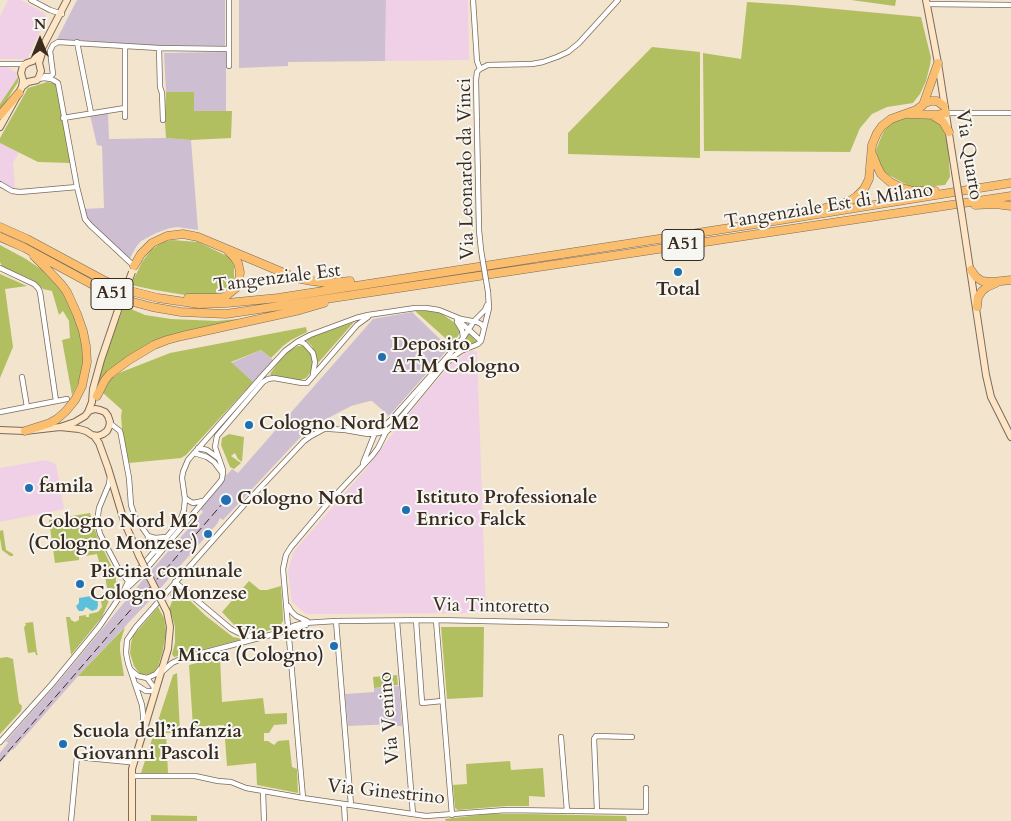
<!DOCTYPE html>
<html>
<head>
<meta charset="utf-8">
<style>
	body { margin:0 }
	#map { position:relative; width:1011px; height:821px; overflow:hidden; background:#f3e4cd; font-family:Cardo,serif }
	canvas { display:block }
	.north { position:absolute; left:15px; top:15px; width:50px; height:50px; -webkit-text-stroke:4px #f6f6f2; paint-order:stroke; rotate:0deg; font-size:14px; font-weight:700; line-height:20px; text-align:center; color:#3b2a1e }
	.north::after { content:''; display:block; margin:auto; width:18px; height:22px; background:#3b2a1e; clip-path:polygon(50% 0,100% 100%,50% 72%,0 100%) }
</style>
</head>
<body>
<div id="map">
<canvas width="1011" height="821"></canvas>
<div class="north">N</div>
</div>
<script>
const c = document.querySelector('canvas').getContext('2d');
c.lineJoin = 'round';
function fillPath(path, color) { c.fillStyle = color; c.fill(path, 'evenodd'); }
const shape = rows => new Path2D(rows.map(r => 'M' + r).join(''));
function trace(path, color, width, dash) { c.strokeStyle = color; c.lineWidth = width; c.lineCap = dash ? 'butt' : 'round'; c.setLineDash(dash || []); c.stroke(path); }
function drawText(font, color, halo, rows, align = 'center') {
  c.font = font + ' Cardo,serif'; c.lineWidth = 4; c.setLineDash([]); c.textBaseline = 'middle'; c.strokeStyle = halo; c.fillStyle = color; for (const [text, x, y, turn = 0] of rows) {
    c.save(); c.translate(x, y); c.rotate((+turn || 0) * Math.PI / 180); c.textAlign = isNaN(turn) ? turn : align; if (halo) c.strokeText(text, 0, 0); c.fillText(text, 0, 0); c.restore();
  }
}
fillPath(shape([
	[8,0,21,0,45,14,46,19,27,59,0,59,0,17],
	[386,0,468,0,469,60,385,61],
	[0,67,7,67,17,73,18,77,0,104],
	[0,143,19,152,13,163,15,188,14,190,0,182],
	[472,350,477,352,486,613,306,614,292,602,288,571,294,551,366,469,399,425,452,363,464,354],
	[46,460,56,464,64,509,0,522,0,468]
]), '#efd0e6');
fillPath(shape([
	[77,0,225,0,225,46,152,45,57,39],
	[239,0,386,0,385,61,288,62,288,66,239,68],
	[226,52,226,111,194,111,194,92,166,92,164,53],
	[108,112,109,139,166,138,191,140,198,230,178,227,170,228,156,233,141,241,136,247,129,260,86,219,83,209,104,208,102,146,97,145,90,115],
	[412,312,440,339,450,347,389,416,372,401,370,401,351,406,309,428,223,520,220,518,217,524,151,599,78,676,13,750,12,749,0,763,0,753,8,743,6,741,60,680,142,581,203,512,199,507,232,469,238,473,373,319],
	[261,350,273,360,253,382,231,363],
	[399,686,402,726,396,726,393,724,348,726,345,694,374,692,374,688]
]), '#cdbed2');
fillPath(shape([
	[851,0,896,0,895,6],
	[747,2,793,5,921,17,931,58,930,65,926,81,920,94,913,103,887,107,872,114,860,128,850,152,704,151,703,53,741,59],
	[652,47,700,52,700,158,568,154,568,133],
	[18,77,18,82,0,111,0,104],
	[47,82,52,83,56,84,71,163,38,162,0,143,0,138,28,88],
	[166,92,194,92,194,111,232,111,231,138,191,140,166,138,165,123],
	[912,117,928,118,938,121,944,131,948,145,950,177,945,185,913,188,883,172,877,160,876,150,882,135,886,128,891,123,901,119],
	[172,240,198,242,231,258,234,266,234,278,232,283,224,291,216,295,198,296,185,295,155,290,131,285,142,262,151,250,163,242],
	[0,245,26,259,48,274,61,290,77,319,84,358,83,374,72,395,62,340,70,338,69,321,63,311,59,315,52,291,43,289,33,280,2,266,0,262],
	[0,274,27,286,5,289,13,347,0,378],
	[124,306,145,315,171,319,217,321,238,319,218,325,167,336,151,342,131,354,114,366,107,372,100,381,99,381,103,360],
	[420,310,431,311,442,314,455,323,460,332,453,345,415,311],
	[354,322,318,363,312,346,305,339],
	[306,327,307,332,291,340,283,346,271,358,261,350,231,362,253,382,186,455,181,458,129,463,122,429,121,416,122,410,103,393,107,384,112,378,119,373,170,353],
	[469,333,477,342,467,345,457,351,456,350],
	[298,346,304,346,311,354,313,362,311,372,306,378,298,381,273,377,270,374,279,361,289,351],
	[229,434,244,437,242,462,238,459,235,453,231,456,241,463,234,469,230,467,221,445,222,438],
	[90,513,97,536,114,572,116,577,116,584,102,617,71,655,66,617,70,617,71,620,75,622,79,620,79,616,86,615,86,617,89,617,89,614,98,612,102,607,100,595,109,592,110,588,107,588,103,562,99,562,97,554,79,557,79,560,55,563,49,520],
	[3,530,6,550,13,554,13,556,10,556,2,550,0,538,0,531],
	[249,581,260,590,267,590,281,586,283,616,283,621,280,626,273,629,263,632,247,631,237,628,222,612],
	[174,590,181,592,206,616,233,637,243,639,174,657,172,654,175,643,175,627,172,616,169,609,173,599,170,595],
	[158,607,164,618,166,631,163,650,157,670,150,675,140,674,134,666,130,653,131,643,133,636],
	[33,622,37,653,38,655,36,655,35,652,28,653,24,627,26,625,25,623],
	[125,627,120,643,120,651,124,676,78,676],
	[441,627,484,627,483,697,447,699],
	[7,657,13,659,19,703,22,706,21,711,0,734,0,658],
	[220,657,222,702,263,698,265,714,287,713,287,724,274,725,269,733,264,733,264,741,268,741,274,745,278,741,289,740,292,767,297,769,298,793,257,785,256,763,227,766,224,725,193,727,189,665],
	[177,673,180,732,166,733,168,773,141,773,173,675],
	[397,675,398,685,374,688,373,677],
	[510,761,511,770,543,768,545,797,529,796,529,806,507,806,458,810,455,808,453,785,467,784,466,764],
	[488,814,527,814,626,816,627,821,446,821,445,819],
	[151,815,197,816,197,821,151,821]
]), '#b1bf61');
fillPath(shape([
	[97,595,98,605,97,609,92,611,86,607,83,611,79,611,78,610,76,606,79,603,79,598]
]), '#5dc0db');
const street = shape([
	[31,0,50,10,62,14],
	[229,0,229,66],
	[473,0,477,61,480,69],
	[927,4,1011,5],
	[77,42,91,113],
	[159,48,160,87,162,93,163,120],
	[0,64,25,64],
	[480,69,477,72,476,80,479,230,481,250],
	[480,69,488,65,532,64,543,62,557,57,568,52,579,43,618,0],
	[45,76,51,76,53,74,50,51,53,45,58,42,159,48,229,49],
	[38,79,44,78,51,79,55,81,58,83,77,187,85,219,90,225,134,266],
	[946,113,1011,113],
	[125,117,125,47],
	[63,118,125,108],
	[0,184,12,191,20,192,77,187],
	[0,268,34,284,38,288,40,292,56,401],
	[457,319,481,341],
	[457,322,462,330,463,337],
	[297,342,301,342,305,344,313,353,315,362,313,374],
	[22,377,27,407],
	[0,412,67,399],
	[110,422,111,424,120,431,121,435,129,478,131,505,135,517,148,536,155,538,166,537],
	[345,428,374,430,382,427,390,421,447,357,463,338,474,321,485,310,487,305],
	[198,448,207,450,218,458],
	[194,453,207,457,214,462,223,474],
	[363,463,375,433],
	[110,477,109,484,99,508,97,522,100,534,119,570,129,582],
	[185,498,189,501,193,503,203,501],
	[148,537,156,546,157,551],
	[175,582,231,629,241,634,250,636,263,637,306,625],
	[126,589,142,574,220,482,222,479,223,470,215,447,217,436,263,382,268,379,274,378,302,383,307,383,357,325,368,317],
	[288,606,291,611,296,616,307,621],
	[416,620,422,703,442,701],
	[436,620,452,815],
	[336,621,351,805],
	[397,621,413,814],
	[288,630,293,626,304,623,336,621,436,620,666,625],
	[131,670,138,676,147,678,156,674,160,669],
	[163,671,172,663,183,658,259,638],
	[135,684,146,691,151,691,156,690,147,678],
	[143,728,143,714,142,705,128,663,126,653,127,640,136,627,244,505,304,441,311,436,324,429,330,429,345,430,368,434,379,433,387,430],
	[561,737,567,811],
	[0,742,52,684,99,627,123,592,128,582,178,524,182,516,184,510,185,499,182,478,183,472,188,460,263,375,285,351,297,342,310,335,356,318,368,315,415,308,426,308,439,310,461,319,477,322,481,324,484,328],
	[132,776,195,776,218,781,231,782,246,788,303,798,426,816,506,810,646,812,646,788],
	[263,791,264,821],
	[303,798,283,569,286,555,291,547,329,502,372,456,378,448,386,432,398,421,441,369,454,356,461,351,478,344,481,341,489,308,488,292],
	[344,804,345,821],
	[597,811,594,739,596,736,632,737],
	[71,821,77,757,129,762,133,763]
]);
const secondary = shape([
	[926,0,938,63,955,172],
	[22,87,28,82,37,80,39,77,41,71,39,63,42,53],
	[0,127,22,87,23,80,21,73,23,66,27,63,33,61,40,52,67,0],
	[962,216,986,375,991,397,1011,437],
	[88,412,92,402,93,389,101,360,117,313],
	[0,430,25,431,60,427,75,422,85,416,89,411,95,409,100,410,105,412,108,416,110,422,109,427,107,431,103,434,98,436,92,435,86,431,79,429,60,427],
	[94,436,99,443,108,468,124,521,139,556],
	[132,821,132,769,168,649,170,627,167,612]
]);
const highway = shape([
	[925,103,931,101,937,101,944,106],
	[909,114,937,115,946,113],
	[0,115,19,93],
	[932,115,943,122,949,132],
	[873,156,877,166,881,174,890,182,902,188,913,191,935,191],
	[975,205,995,204,1011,206],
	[825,208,848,202,856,197,864,189,869,179,872,145,877,133,882,126,891,119,916,110,923,105,938,63],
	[0,227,27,239,105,281,130,291,158,298,199,304,227,303,278,298,762,223,1011,183],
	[0,237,25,248,97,287,133,302,152,307,181,312,226,314,1011,196],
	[134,266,141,254,152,243,167,236,183,234,198,237,296,278,312,281,328,283,350,281],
	[971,270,976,277,982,281,992,282,1011,280],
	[188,298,221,298,226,296,236,288,239,280,240,272,238,263,234,257,228,251],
	[977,307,978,297,982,291,987,287,996,283],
	[97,396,105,380,110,374,129,360,154,345,167,340,182,336,300,310,324,303],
	[25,431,50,423,57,419,66,411,75,400,82,386,87,362,86,346,83,331,77,314,67,292,61,284,46,268,34,256]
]);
trace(street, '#7b6b5b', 6);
trace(secondary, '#7b6b5b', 8);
trace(highway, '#7b6b5b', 9);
trace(street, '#fff', 4.5);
trace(secondary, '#fde5c5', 6);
trace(highway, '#fabe6e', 8);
trace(shape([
	[0,761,229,496]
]), '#3b2a1e', 1, [8, 4]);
const streetBridge = shape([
	[481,250,488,292]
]);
const secondaryBridge = shape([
	[955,172,962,216],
	[117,313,132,272],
	[139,556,167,612]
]);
trace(streetBridge, '#7b6b5b', 6, []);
trace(secondaryBridge, '#7b6b5b', 8, []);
trace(streetBridge, '#fff', 4.5);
trace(secondaryBridge, '#fde5c5', 6);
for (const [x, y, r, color] of [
	[678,272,5,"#1f6fb2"],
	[382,357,5,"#1f6fb2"],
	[249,425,5,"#1f6fb2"],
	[29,488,5,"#1f6fb2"],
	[226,500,6,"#1f6fb2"],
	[406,510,5,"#1f6fb2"],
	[208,534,5,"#1f6fb2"],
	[80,584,5,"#1f6fb2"],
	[334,646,5,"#1f6fb2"],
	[63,744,5,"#1f6fb2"]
]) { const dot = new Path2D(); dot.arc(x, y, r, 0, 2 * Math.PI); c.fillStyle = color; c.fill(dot); trace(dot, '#f6f6f2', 2); }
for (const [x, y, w] of [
	[683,245,42],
	[112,294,42]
]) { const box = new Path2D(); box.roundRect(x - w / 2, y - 15.5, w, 31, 4); c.fillStyle = '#f6f6f2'; c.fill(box); trace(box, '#3b2a1e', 1); }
drawText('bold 18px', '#3b2a1e', null, [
	["A51",683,245],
	["A51",112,294]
]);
drawText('19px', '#3b2a1e', '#f6f6f2', [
	["Via Quarto",968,155,81],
	["Via Leonardo da Vinci",467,169,-91],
	["Tangenziale Est di Milano",829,207,-9],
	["Tangenziale Est",277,279,-7],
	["Via Tintoretto",491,607,1],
	["Via Venino",390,718,-95],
	["Via Ginestrino",386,793,6]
]);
drawText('bold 19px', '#3b2a1e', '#f6f6f2', [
	["Total",678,291,"center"],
	["Deposito",392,346],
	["ATM Cologno",392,368],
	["Cologno Nord M2",259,425],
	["famila",39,488],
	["Istituto Professionale",416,499],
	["Enrico Falck",416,521],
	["Cologno Nord",237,500],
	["Cologno Nord M2",198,523,"right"],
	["(Cologno Monzese)",198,545,"right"],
	["Piscina comunale",90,573],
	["Cologno Monzese",90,595],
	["Via Pietro",324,635,"right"],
	["Micca (Cologno)",324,657,"right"],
	["Scuola dell’infanzia",73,733],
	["Giovanni Pascoli",73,755]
], 'left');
</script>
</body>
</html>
